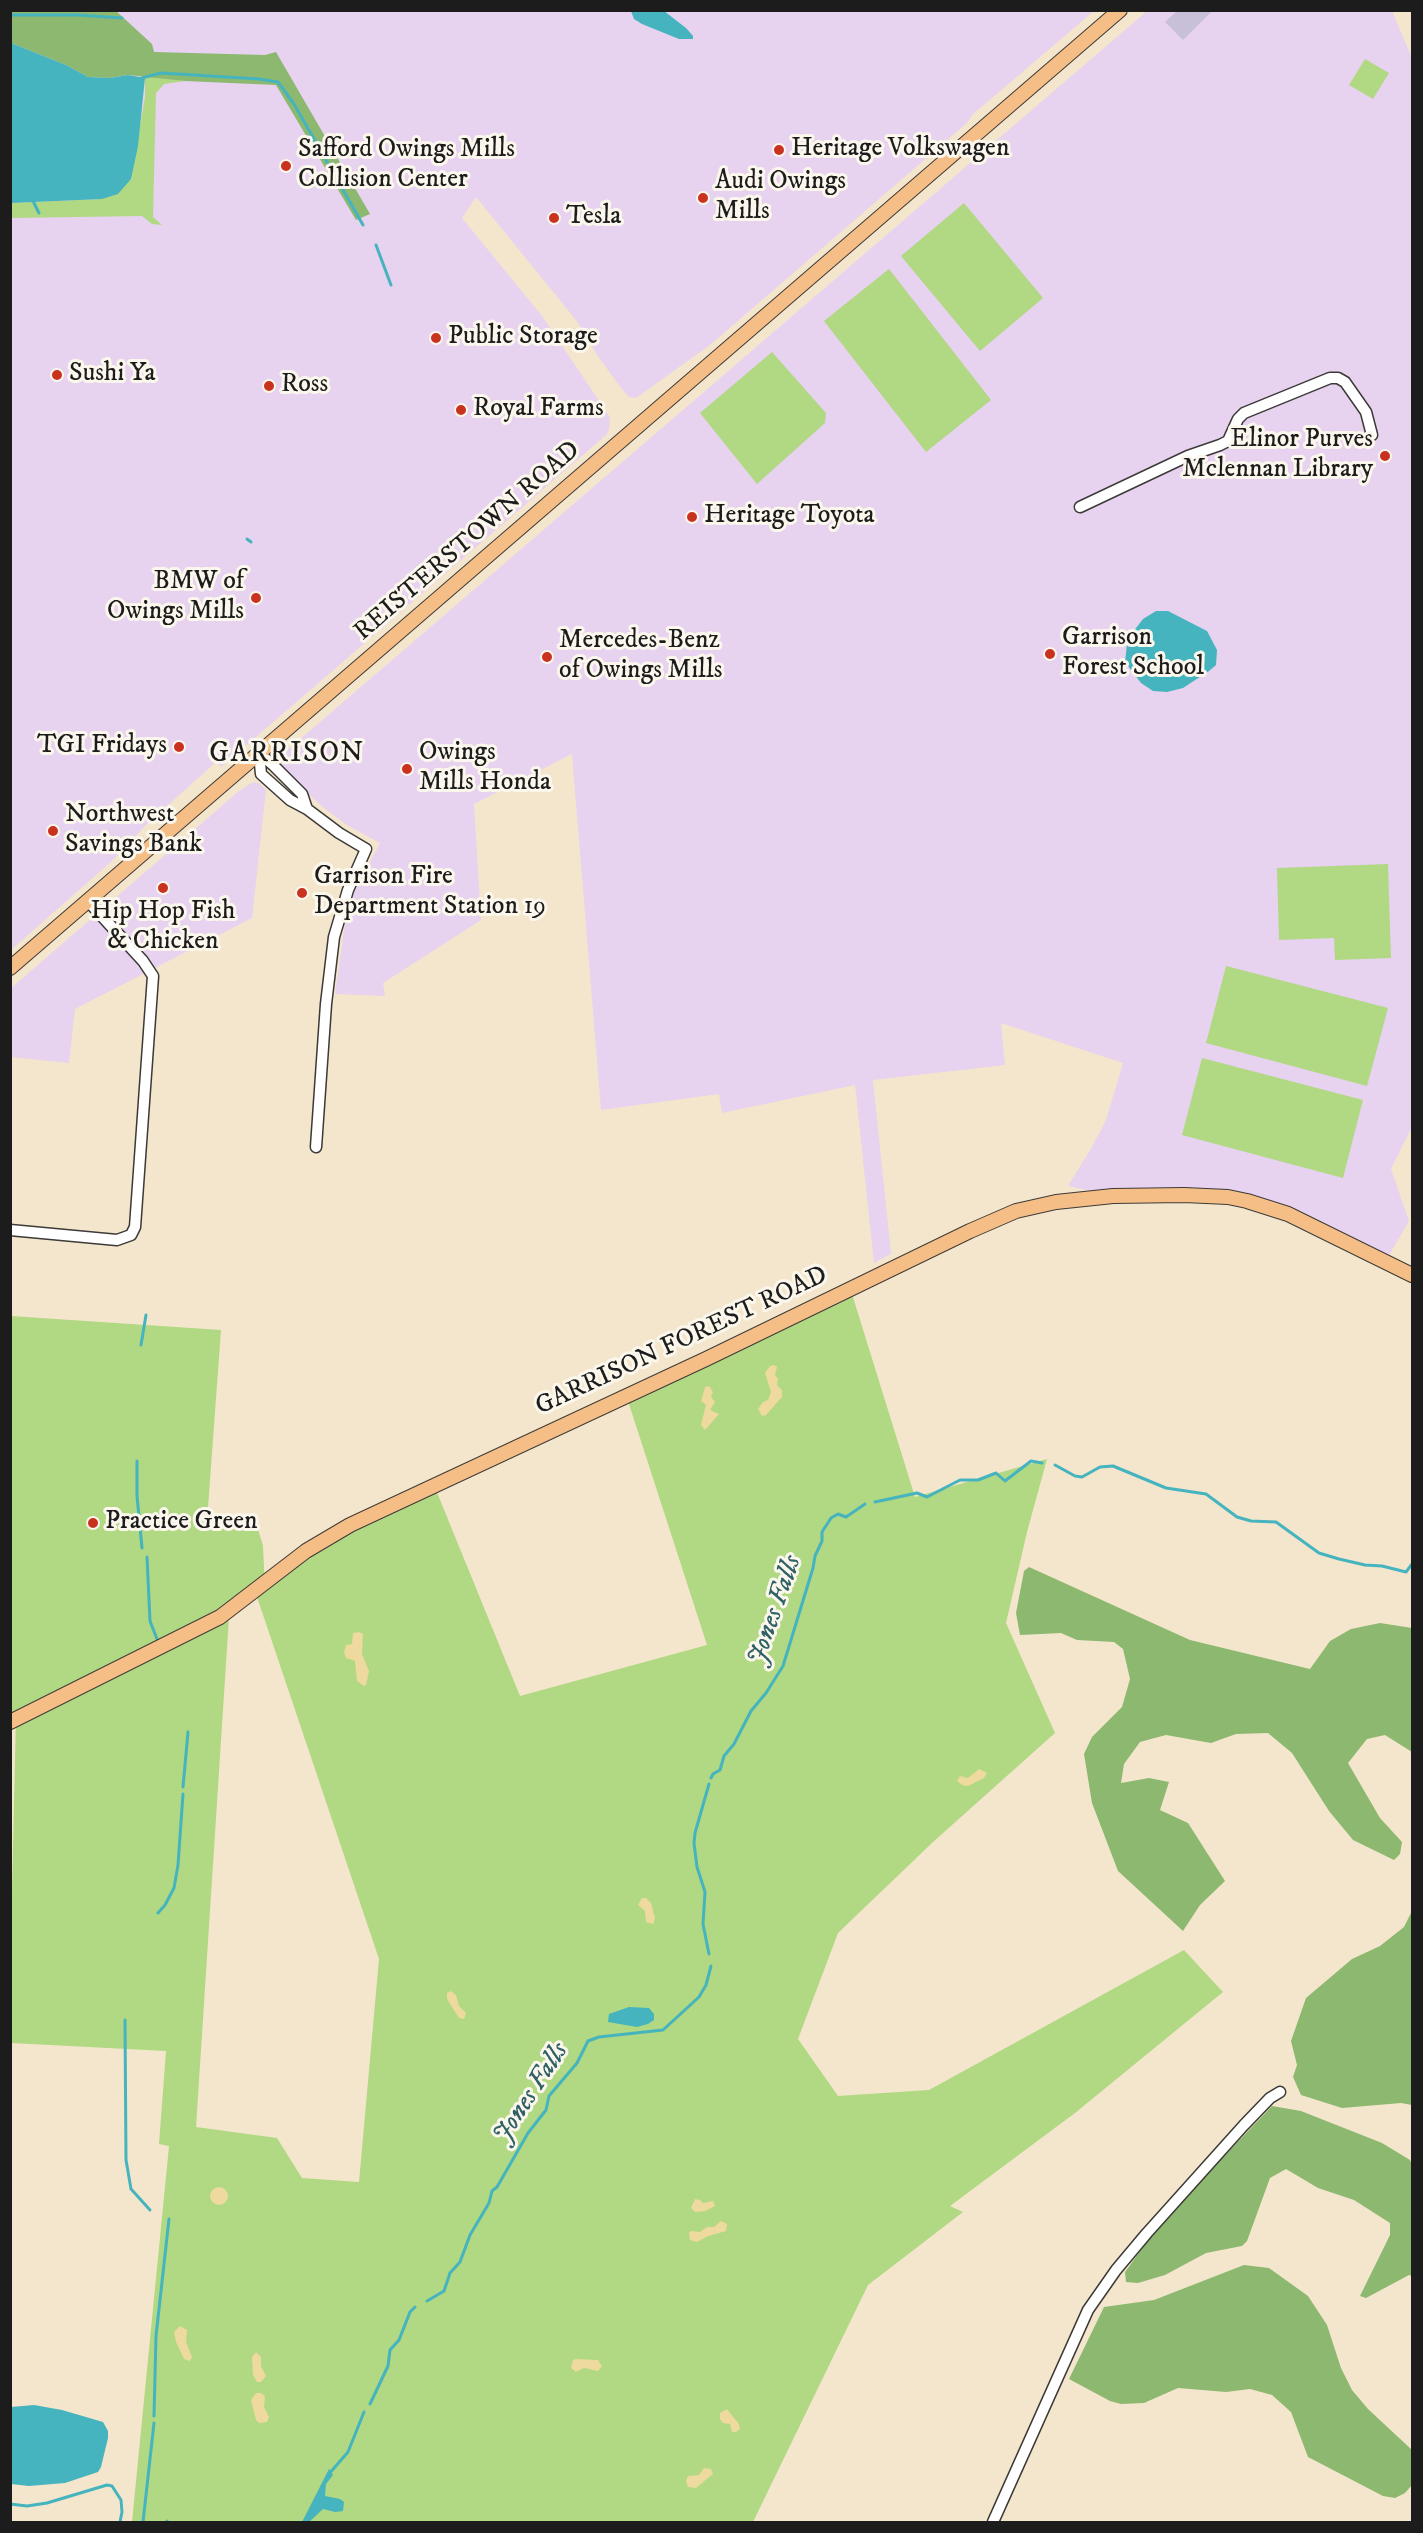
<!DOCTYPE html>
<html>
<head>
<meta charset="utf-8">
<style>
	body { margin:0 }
	#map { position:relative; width:1423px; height:2533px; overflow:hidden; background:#f4e6cd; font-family:"IM FELL DW Pica",serif }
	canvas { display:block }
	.frame { position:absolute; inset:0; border:12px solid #1c1c1c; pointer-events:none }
</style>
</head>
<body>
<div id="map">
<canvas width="1423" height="2533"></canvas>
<div class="frame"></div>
</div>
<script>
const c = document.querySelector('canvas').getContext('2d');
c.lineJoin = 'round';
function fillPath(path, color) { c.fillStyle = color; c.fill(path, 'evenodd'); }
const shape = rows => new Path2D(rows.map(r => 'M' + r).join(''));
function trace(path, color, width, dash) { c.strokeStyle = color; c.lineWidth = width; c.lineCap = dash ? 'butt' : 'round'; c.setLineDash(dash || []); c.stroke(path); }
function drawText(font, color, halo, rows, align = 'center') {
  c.font = font + ' "IM FELL DW Pica",serif'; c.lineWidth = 6; c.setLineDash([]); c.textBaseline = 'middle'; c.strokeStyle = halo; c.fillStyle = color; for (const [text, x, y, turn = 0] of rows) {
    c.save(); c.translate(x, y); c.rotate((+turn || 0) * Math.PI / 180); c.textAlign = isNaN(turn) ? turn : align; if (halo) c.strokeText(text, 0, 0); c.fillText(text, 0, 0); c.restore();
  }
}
fillPath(shape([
	[95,10,1094,11,972,115,967,123,710,345,636,398,629,397,621,388,597,355,576,320,476,197,462,218,542,316,610,417,609,430,606,435,221,767,216,762,147,824,113,860,11,950,11,42],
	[1147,11,1392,11,1412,58,1412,1127,1391,1169,1409,1221,1388,1257,1271,1202,1096,1192,1068,1186,1092,1147,1106,1120,1123,1063,1001,1023,1005,1065,873,1080,891,1254,874,1263,855,1085,722,1113,719,1094,601,1110,572,754,474,804,481,920,383,983,385,996,335,994,346,916,354,892,380,843,347,825,325,809,281,769,280,760,284,753],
	[253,782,259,783,266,790,252,918,75,1009,69,1063,11,1057,10,989,239,791]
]), '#e7d2ef');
fillPath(shape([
	[1210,11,1211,12,1183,40,1165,22,1177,11]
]), '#c8bfd8');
fillPath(shape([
	[1365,59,1389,73,1373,99,1349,85],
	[138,75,185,81,164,84,156,93,153,217,162,225,152,224,142,216,11,218,11,203,102,199,131,179,145,97,145,78],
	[964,203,1043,298,980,351,901,256],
	[889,269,991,400,926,452,824,321],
	[772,352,826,413,825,423,757,484,700,413],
	[1388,864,1391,958,1335,960,1334,938,1279,940,1277,868],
	[1226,966,1388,1008,1367,1086,1206,1043],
	[1202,1058,1363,1100,1343,1178,1182,1135],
	[852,1294,915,1497,1047,1459,1027,1532,1006,1623,1055,1733,933,1842,838,1933,798,2039,838,2096,929,2090,1184,1950,1223,1992,1075,2113,950,2206,963,2212,868,2285,753,2522,132,2522,169,2146,159,2144,166,2051,11,2043,11,1934,16,1715,11,1717,11,1316,221,1330,207,1521,254,1527,258,1529,263,1546,265,1588,327,1543,436,1490,520,1696,707,1645,628,1401],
	[257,1597,379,1959,359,2182,302,2178,277,2138,196,2127,229,1617]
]), '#b1d882');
fillPath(shape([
	[10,11,116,11,152,44,154,52,265,55,276,52,370,214,356,220,276,85,185,81,128,75,110,78,88,77,66,65,11,43],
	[1029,1567,1190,1640,1310,1669,1330,1641,1351,1629,1380,1623,1412,1628,1412,1752,1385,1735,1367,1739,1348,1763,1380,1818,1402,1842,1400,1854,1394,1860,1353,1840,1329,1811,1292,1753,1268,1733,1236,1734,1211,1743,1166,1735,1140,1742,1124,1764,1121,1783,1149,1778,1169,1782,1160,1810,1188,1823,1225,1881,1200,1905,1183,1931,1118,1871,1092,1803,1084,1754,1092,1737,1122,1707,1130,1679,1123,1649,1114,1642,1077,1640,1061,1633,1020,1635,1016,1613,1024,1571],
	[1412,1911,1412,2105,1401,2103,1342,2108,1301,2095,1293,2077,1297,2065,1291,2041,1306,1998,1352,1959,1380,1946,1404,1927],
	[1272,2106,1301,2111,1382,2143,1410,2160,1412,2165,1412,2276,1409,2275,1366,2298,1360,2296,1390,2235,1390,2223,1354,2200,1318,2188,1286,2169,1270,2178,1247,2241,1242,2246,1206,2253,1165,2275,1138,2283,1126,2282,1125,2272,1162,2221],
	[1244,2265,1269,2268,1308,2296,1327,2325,1341,2368,1352,2390,1368,2409,1412,2450,1412,2485,1405,2493,1395,2498,1383,2496,1308,2457,1291,2412,1272,2395,1250,2389,1226,2392,1178,2388,1144,2403,1121,2404,1110,2401,1069,2379,1104,2307,1154,2300]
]), '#8cb870');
fillPath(shape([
	[774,1365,777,1367,775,1375,778,1379,777,1385,782,1390,782,1397,766,1415,762,1416,758,1409,763,1402,768,1400,771,1392,765,1373,770,1366],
	[709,1386,713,1392,711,1397,715,1402,710,1410,719,1414,705,1430,701,1425,706,1405,701,1401,705,1387],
	[359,1632,363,1634,362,1654,369,1671,366,1685,364,1686,357,1681,355,1661,346,1658,344,1653,346,1645,352,1644,353,1633],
	[979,1769,987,1773,984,1778,968,1786,962,1785,957,1781,960,1776,968,1778],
	[642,1898,646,1898,651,1903,655,1918,653,1924,646,1922,645,1911,638,1905],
	[451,1991,456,1995,459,2006,466,2013,464,2019,459,2018,447,1999,447,1993],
	'210 2196a9 9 0 1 1 18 0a9 9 0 1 1-18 0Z',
	[695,2199,700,2200,703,2203,713,2201,715,2206,705,2211,695,2212,691,2208],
	[721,2221,727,2224,726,2231,708,2236,697,2242,690,2240,689,2233,691,2231,700,2232,707,2227,714,2227],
	[180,2326,187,2330,186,2342,192,2357,190,2361,184,2359,176,2342,174,2332],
	[256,2352,261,2357,261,2366,266,2376,261,2382,257,2382,253,2375,252,2357],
	[576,2359,598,2360,602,2366,598,2371,584,2368,576,2372,571,2368,573,2360],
	[256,2393,261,2393,265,2396,264,2407,269,2417,267,2422,259,2423,256,2420,251,2400],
	[727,2409,739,2424,740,2429,736,2432,732,2432,730,2424,723,2423,720,2419,720,2413],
	[704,2468,711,2469,713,2474,696,2488,688,2487,686,2481,688,2476,699,2475]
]), '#eeda9e');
fillPath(shape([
	[631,11,664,11,686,28,693,36,693,39,679,39,642,24,634,19],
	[11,43,66,65,88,77,110,78,128,75,145,78,138,146,131,179,118,194,102,199,11,203],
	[1156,611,1168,611,1207,631,1217,650,1216,665,1209,671,1183,688,1167,692,1153,691,1141,683,1125,662,1127,644,1133,632,1143,619],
	[629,2007,649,2008,654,2014,654,2020,648,2024,637,2027,608,2022,609,2014],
	[34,2405,62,2410,103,2422,108,2431,108,2438,101,2467,98,2472,65,2483,29,2486,11,2484,11,2407],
	[329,2469,333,2475,326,2484,325,2496,340,2499,344,2502,343,2511,335,2512,323,2509,309,2522,302,2522]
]), '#45b4be');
trace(shape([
	[10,15,78,15,122,18],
	[142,78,161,73,259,79,278,82,294,104,363,225],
	[33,201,39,213],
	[376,245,391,285],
	[247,539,251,542],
	[141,1345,146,1315],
	[137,1461,137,1496,142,1548],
	[1055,1465,1075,1476,1082,1477,1100,1467,1113,1466,1166,1488,1206,1494,1237,1517,1251,1521,1276,1522,1319,1553,1339,1559,1365,1565,1382,1566,1406,1572,1412,1564],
	[875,1502,917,1493,927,1497,960,1480,978,1480,996,1473,1005,1481,1031,1461,1042,1463],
	[147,1557,150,1621,157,1639],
	[711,1778,713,1774,720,1770,724,1756,734,1744,751,1711,766,1693,783,1666,813,1568,815,1556,822,1541,822,1532,831,1518,838,1514,846,1517,865,1504],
	[709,1784,695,1833,694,1843,697,1867,705,1892,703,1924,709,1954],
	[183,1787,188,1732],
	[158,1913,165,1905,174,1888,178,1865,183,1794],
	[125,2020,126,2160,131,2189,150,2210],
	[427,2301,444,2291,450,2273,460,2262,470,2235,489,2203,492,2191,497,2187,528,2133,546,2110,549,2096,577,2063,588,2041,599,2037,663,2030,699,1997,706,1985,711,1966],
	[370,2404,388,2366,390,2350,399,2340,410,2312,415,2307],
	[154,2416,156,2336,169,2219],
	[328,2475,348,2452,364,2412],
	[10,2504,27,2506,47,2503,107,2485,112,2486,121,2500,122,2512,120,2522],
	[143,2522,154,2423],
	[167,2522,167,2521]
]), '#45b4be', 3);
const minor = shape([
	[1080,507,1188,456,1220,445,1228,441,1238,419,1244,413,1330,378,1338,378,1345,382,1366,412,1372,435],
	[259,753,261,774,290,800,307,809,339,833,366,849,348,890,334,937,326,1004,316,1147],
	[259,753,273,765,302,794,307,809],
	[10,1230,117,1240,131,1235,135,1227,153,976,143,961,88,901],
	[993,2522,1088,2310,1116,2270,1147,2233,1244,2125,1270,2098,1280,2092]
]);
const major = shape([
	[10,968,1120,10],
	[10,1722,220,1617,306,1551,350,1525,706,1359,970,1231,1016,1211,1056,1202,1113,1196,1184,1195,1228,1197,1247,1201,1288,1214,1412,1275]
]);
trace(minor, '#3c3a37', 13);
trace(major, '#3c3a37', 16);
trace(minor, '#fff', 10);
trace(major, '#f6be87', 14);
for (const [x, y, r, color] of [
	[779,150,6,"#c8321e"],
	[286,166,6,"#c8321e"],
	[703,198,6,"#c8321e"],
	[554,218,6,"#c8321e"],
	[436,338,6,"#c8321e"],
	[57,375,6,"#c8321e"],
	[269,386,6,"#c8321e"],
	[461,410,6,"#c8321e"],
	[1385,456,6,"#c8321e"],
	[692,517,6,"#c8321e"],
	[256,598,6,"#c8321e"],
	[1050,654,6,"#c8321e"],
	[547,657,6,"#c8321e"],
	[179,747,6,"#c8321e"],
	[407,769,6,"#c8321e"],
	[53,831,6,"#c8321e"],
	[163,888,6,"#c8321e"],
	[302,893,6,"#c8321e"],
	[93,1523,6,"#c8321e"]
]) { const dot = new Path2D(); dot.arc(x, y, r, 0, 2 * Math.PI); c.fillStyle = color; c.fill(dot); trace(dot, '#fbf7ec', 2); }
drawText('26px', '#1c1c1c', '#fbf7ec', [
	["Heritage Volkswagen",791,150],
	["Safford Owings Mills",298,151],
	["Collision Center",298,181],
	["Audi Owings",715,183],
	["Mills",715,213],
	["Tesla",566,218],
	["Public Storage",448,338],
	["Sushi Ya",69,375],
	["Ross",281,386],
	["Royal Farms",473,410],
	["Elinor Purves",1373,441,"right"],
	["Mclennan Library",1373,471,"right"],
	["Heritage Toyota",704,517],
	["BMW of",244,583,"right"],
	["Owings Mills",244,613,"right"],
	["Garrison",1062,639],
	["Forest School",1062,669],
	["Mercedes-Benz",559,642],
	["of Owings Mills",559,672],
	["TGI Fridays",167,747,"right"],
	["Owings",419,754],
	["Mills Honda",419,784],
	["Northwest",65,816],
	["Savings Bank",65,846],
	["Garrison Fire",314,878],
	["Department Station 19",314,908],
	["Hip Hop Fish",163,913,"center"],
	["& Chicken",163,943,"center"],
	["Practice Green",105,1523]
], 'left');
drawText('26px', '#1c1c1c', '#fbf7ec', [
	["REISTERSTOWN ROAD",468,542,-41],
	["GARRISON FOREST ROAD",682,1342,-25]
]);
drawText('italic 27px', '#2e6065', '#fbf7ec', [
	["Jones Falls",776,1611,-71],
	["Jones Falls",532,2094,-57]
]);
c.letterSpacing = '1.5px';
drawText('28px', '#1c1c1c', '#fbf7ec', [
	["GARRISON",287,755]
]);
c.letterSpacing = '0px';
</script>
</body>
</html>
